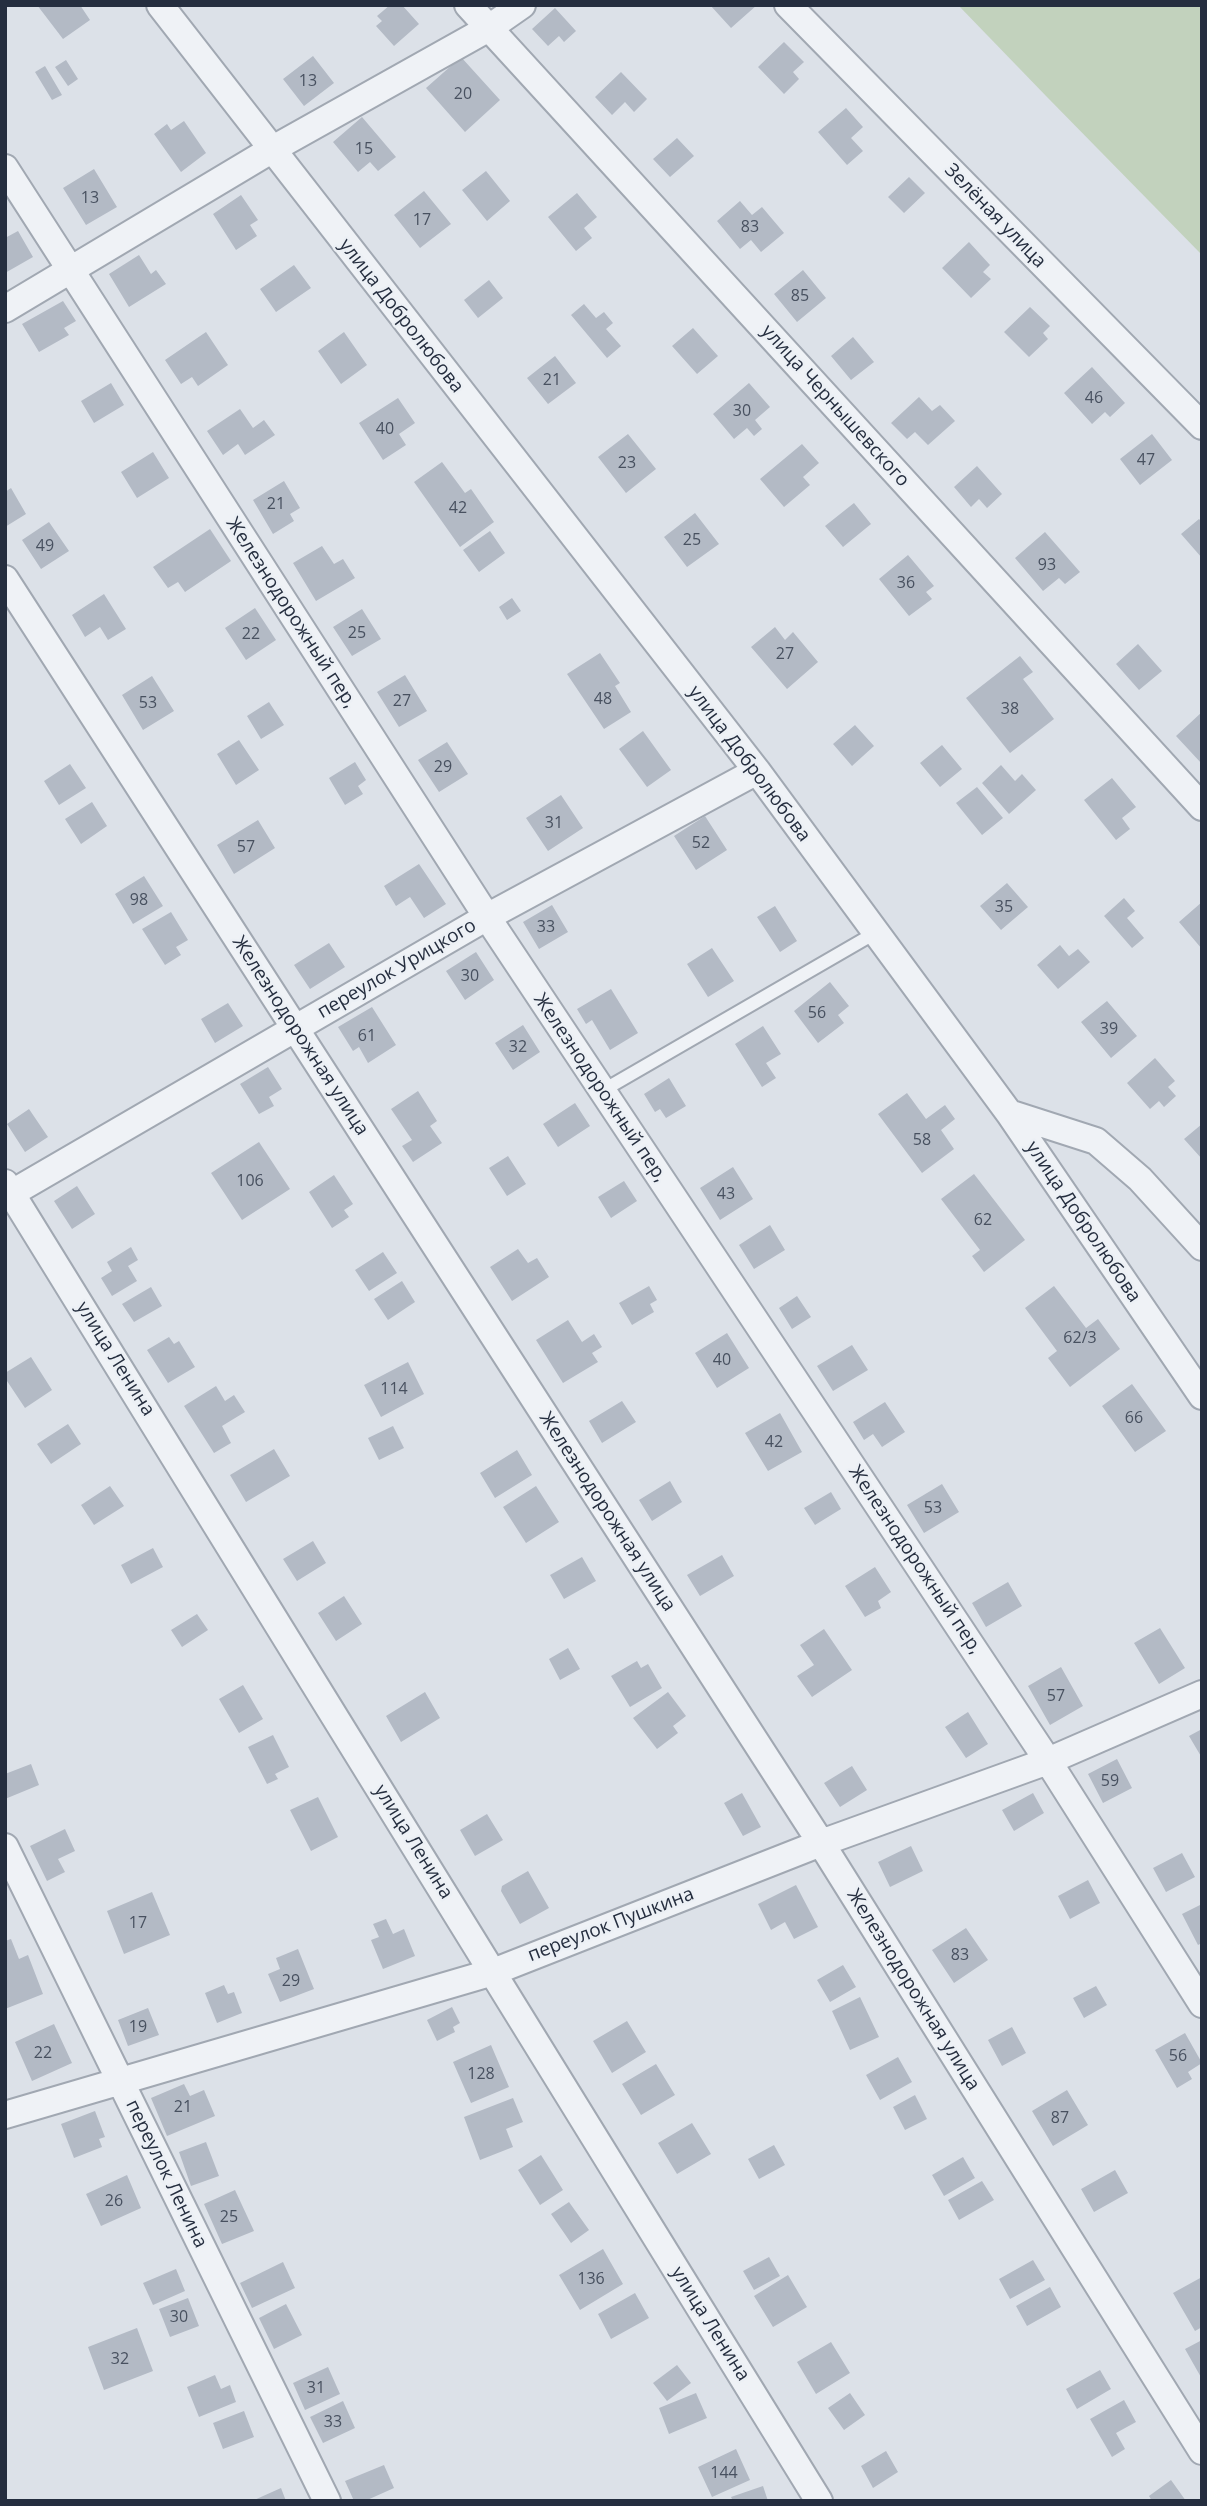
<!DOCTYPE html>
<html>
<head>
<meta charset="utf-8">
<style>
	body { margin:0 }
	#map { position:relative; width:1207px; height:2506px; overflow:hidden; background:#dce1e8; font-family:"Open Sans",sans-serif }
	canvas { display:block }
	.frame { position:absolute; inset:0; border:7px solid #252e3f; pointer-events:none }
</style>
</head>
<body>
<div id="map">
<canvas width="1207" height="2506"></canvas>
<div class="frame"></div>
</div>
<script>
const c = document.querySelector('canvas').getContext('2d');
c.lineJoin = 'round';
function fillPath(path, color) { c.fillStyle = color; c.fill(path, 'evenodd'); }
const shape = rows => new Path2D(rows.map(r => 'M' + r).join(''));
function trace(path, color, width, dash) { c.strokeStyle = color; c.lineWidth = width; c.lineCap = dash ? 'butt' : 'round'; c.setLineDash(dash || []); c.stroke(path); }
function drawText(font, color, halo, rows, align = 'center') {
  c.font = font + ' "Open Sans",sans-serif'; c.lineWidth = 5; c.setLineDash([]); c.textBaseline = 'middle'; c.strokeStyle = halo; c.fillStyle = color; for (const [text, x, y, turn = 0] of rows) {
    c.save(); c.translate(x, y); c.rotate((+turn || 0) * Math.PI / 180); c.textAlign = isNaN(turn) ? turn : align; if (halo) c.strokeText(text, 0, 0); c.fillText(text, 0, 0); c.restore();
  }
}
fillPath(shape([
	[958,5,1202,5,1202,255,1047,97]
]), '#c2d2bd');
fillPath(shape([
	[37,5,80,5,90,20,63,39],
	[390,5,402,5,419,24,394,46,376,26,382,21,377,16],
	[710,5,757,5,731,28],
	[555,8,576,31,564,42,559,36,548,46,532,29],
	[784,42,804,62,793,72,799,79,784,94,758,67],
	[313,56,334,83,304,106,283,79],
	[461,57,500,100,465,132,426,88],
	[66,60,78,79,68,86,55,67],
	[45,66,62,95,52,100,35,72],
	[621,72,647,99,634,112,625,102,612,115,595,97],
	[846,108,863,127,851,138,863,151,847,165,818,132],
	[362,117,396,157,378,171,370,162,358,172,333,142],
	[184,121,206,153,181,172,154,134,167,124,171,130],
	[677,138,694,156,670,177,653,159],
	[94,169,117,207,86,225,63,188],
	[486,171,510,201,487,221,462,190],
	[909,177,925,193,904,213,888,197],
	[424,191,451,224,420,248,394,215],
	[577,193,597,217,584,228,592,238,576,251,548,217],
	[241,195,258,220,250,225,257,236,236,250,213,214],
	[740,201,752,215,762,207,784,233,761,252,751,240,740,249,717,221],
	[18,231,33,257,5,273,5,238],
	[969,242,990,265,983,272,991,279,971,298,942,268],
	[139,255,151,274,156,270,166,284,129,307,109,274],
	[294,265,311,288,276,312,260,289],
	[803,270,826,298,797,322,774,294],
	[489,280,503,298,478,318,464,300],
	[63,301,76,321,64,328,69,335,39,352,22,324],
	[584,304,596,318,604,312,613,323,606,329,621,346,607,358,571,315],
	[1030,307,1050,326,1043,333,1048,339,1029,357,1004,332],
	[693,328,718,356,697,374,672,346],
	[206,332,228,365,198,386,192,377,181,384,165,360],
	[344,332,367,365,341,384,318,351],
	[853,337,874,362,851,380,831,356],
	[555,356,576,383,548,404,527,378],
	[1092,367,1125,403,1110,417,1105,412,1092,424,1064,393],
	[111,383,124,405,94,423,81,401],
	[749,383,770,407,755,420,762,429,754,436,747,428,734,439,713,414],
	[919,397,932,411,940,405,955,421,928,445,915,432,907,439,891,423],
	[398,398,415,423,399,434,406,445,383,460,359,423],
	[240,409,253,428,264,420,275,435,245,455,238,444,223,455,207,431],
	[628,434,656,469,626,493,598,457],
	[1152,434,1172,460,1140,485,1120,459],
	[802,444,819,463,803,477,810,485,784,507,760,479],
	[153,452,169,478,137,498,121,472],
	[442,462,465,493,471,489,494,522,460,547,414,482],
	[977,466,1002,494,987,508,979,499,971,507,954,487],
	[284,481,300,508,290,514,294,521,273,534,253,500],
	[11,488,26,514,5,527,5,492],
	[854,503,871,524,843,547,825,526],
	[695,513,719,544,687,567,664,537],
	[1199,519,1202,522,1202,558,1181,534],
	[49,522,69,551,41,569,22,540],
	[210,529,231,561,185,592,178,582,168,588,153,567],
	[490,531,505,553,479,572,463,550],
	[1045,532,1080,572,1065,584,1059,578,1043,591,1015,558],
	[322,546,334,564,343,559,355,578,316,601,293,563],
	[908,555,934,586,926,592,932,599,909,616,879,579],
	[104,594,126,629,108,640,100,627,85,637,72,615],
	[512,598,521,611,507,620,499,607],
	[255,608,276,640,246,660,225,628],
	[362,609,381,639,352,656,333,627],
	[775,627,785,640,793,632,818,662,787,689,751,647],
	[1138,644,1162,671,1139,690,1116,664],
	[600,653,620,683,615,686,631,712,604,729,567,674],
	[1020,656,1033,672,1023,679,1054,719,1010,753,966,698],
	[405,675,427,711,399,727,377,692],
	[152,676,174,711,143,730,122,695],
	[269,702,284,725,261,739,247,716],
	[1202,712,1202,764,1176,736],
	[855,725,874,746,852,766,833,744],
	[643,731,671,770,647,787,619,749],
	[239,740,259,770,236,785,217,754],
	[447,742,468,774,439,792,418,760],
	[942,745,962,769,940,787,920,763],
	[355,762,366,780,358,786,363,794,345,805,329,778],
	[70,764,86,788,59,805,44,781],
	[1001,765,1015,781,1022,774,1036,790,1009,814,982,783],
	[1112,778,1136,807,1122,818,1130,829,1116,840,1084,800],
	[977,787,1003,818,982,835,956,803],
	[561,795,583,828,548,851,526,818],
	[92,802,107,826,81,844,65,819],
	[705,816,727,850,696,870,674,836],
	[258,820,275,848,234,874,217,845],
	[419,864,446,904,424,918,410,897,396,906,384,886],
	[144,876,163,906,133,924,115,894],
	[1007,883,1028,907,1001,930,980,906],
	[1124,898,1135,911,1127,918,1144,938,1132,948,1104,916],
	[1202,902,1202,949,1179,922],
	[552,905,568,932,539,949,523,922],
	[775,906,797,941,780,952,757,917],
	[171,912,188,940,176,947,181,955,165,965,142,929],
	[329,943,345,967,310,989,294,965],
	[1060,945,1069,956,1078,949,1090,962,1058,989,1037,965],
	[712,948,734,981,708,997,687,964],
	[476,952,494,980,465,1000,446,971],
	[830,982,849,1006,838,1015,844,1023,818,1043,794,1011],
	[611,989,638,1033,610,1050,592,1020,586,1024,577,1009],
	[1107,1001,1137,1036,1111,1058,1081,1022],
	[228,1003,243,1026,215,1043,201,1019],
	[372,1007,396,1045,368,1063,359,1047,353,1051,338,1027],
	[523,1025,540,1052,513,1070,495,1043],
	[763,1026,781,1054,766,1063,776,1078,762,1087,735,1044],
	[1155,1058,1175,1081,1168,1087,1176,1096,1164,1107,1159,1101,1150,1109,1127,1083],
	[268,1067,282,1089,269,1097,274,1106,259,1114,240,1084],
	[669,1078,686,1106,666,1118,660,1109,655,1112,644,1094],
	[418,1091,437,1121,430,1126,442,1143,413,1162,402,1146,412,1140,391,1109],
	[907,1093,926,1119,945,1105,955,1119,941,1130,954,1149,922,1173,878,1114],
	[575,1103,590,1126,558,1147,543,1124],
	[29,1109,48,1137,25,1152,7,1124],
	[1202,1124,1202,1159,1184,1139],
	[259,1142,290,1189,242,1220,211,1173],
	[508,1156,526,1184,507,1196,489,1168],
	[733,1167,753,1199,720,1220,700,1188],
	[974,1174,1025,1240,984,1272,972,1256,980,1250,941,1199],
	[334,1175,353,1204,344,1210,349,1217,332,1228,309,1192],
	[624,1181,637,1201,611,1218,598,1197],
	[77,1186,95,1214,72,1229,54,1201],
	[770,1225,785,1250,754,1269,739,1245],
	[131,1247,138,1260,128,1266,137,1281,112,1296,101,1278,112,1271,107,1262],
	[518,1249,528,1263,537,1258,549,1277,512,1301,490,1267],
	[383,1252,397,1273,369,1291,355,1270],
	[402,1281,415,1302,388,1320,374,1299],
	[649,1286,657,1300,650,1304,654,1312,632,1325,619,1303],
	[1054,1286,1086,1328,1098,1319,1120,1349,1070,1387,1048,1358,1057,1351,1025,1308],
	[151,1287,162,1306,134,1322,122,1304],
	[797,1296,811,1317,792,1329,779,1308],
	[568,1320,582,1342,594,1334,602,1347,592,1353,598,1362,563,1383,536,1340],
	[727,1333,749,1368,717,1388,695,1353],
	[169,1337,174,1344,179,1341,195,1367,168,1383,147,1350],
	[852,1345,868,1370,833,1391,817,1366],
	[31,1357,52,1390,25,1408,5,1378,5,1373],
	[408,1362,424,1394,381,1417,364,1385],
	[1132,1384,1166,1431,1135,1452,1102,1406],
	[216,1386,225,1401,234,1395,245,1412,222,1426,231,1443,214,1453,184,1406],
	[622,1401,636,1422,602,1443,589,1421],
	[885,1402,905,1432,882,1447,873,1434,864,1440,853,1422],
	[780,1413,802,1452,768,1471,745,1433],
	[68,1424,81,1444,51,1464,37,1444],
	[393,1426,404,1448,379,1460,368,1438],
	[274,1449,290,1476,246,1502,230,1475],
	[517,1450,532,1475,495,1498,480,1473],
	[670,1481,682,1502,652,1521,639,1500],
	[942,1484,959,1512,924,1533,907,1505],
	[110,1486,124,1506,94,1525,81,1505],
	[536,1486,559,1522,526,1543,503,1507],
	[831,1492,841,1509,815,1525,804,1508],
	[313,1541,326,1563,297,1581,283,1559],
	[153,1548,163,1567,131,1584,121,1565],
	[722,1555,734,1576,700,1596,687,1575],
	[582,1557,596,1581,564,1599,550,1575],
	[875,1567,891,1592,878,1601,881,1608,865,1617,845,1586],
	[1008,1582,1022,1606,986,1627,972,1603],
	[344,1596,362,1624,336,1641,318,1613],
	[197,1614,208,1630,182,1647,171,1630],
	[1160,1628,1185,1668,1159,1684,1134,1643],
	[824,1629,852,1670,812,1697,797,1676,814,1665,800,1645],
	[568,1648,580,1669,560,1680,549,1659],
	[637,1661,641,1668,648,1664,662,1688,630,1707,611,1676],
	[1061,1667,1083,1706,1050,1725,1028,1686],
	[243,1685,263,1719,239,1733,219,1699],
	[425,1692,440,1718,401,1742,386,1716],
	[668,1692,686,1716,673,1726,678,1733,657,1749,633,1718],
	[968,1712,988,1744,966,1758,945,1727],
	[1202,1729,1202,1758,1189,1736],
	[273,1735,289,1767,275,1774,278,1779,267,1784,248,1747],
	[1117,1759,1132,1788,1103,1803,1088,1774],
	[31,1764,39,1785,5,1799,5,1774],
	[852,1766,867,1790,840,1807,824,1783],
	[742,1793,761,1827,743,1836,724,1803],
	[1033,1793,1044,1813,1014,1831,1002,1810],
	[318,1797,338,1837,311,1851,290,1810],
	[487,1814,503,1840,475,1856,460,1830],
	[65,1829,75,1851,58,1859,65,1872,47,1881,30,1846],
	[911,1846,923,1871,890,1887,878,1862],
	[1182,1853,1195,1877,1166,1892,1153,1868],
	[528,1871,549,1908,520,1924,501,1891,502,1886],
	[1088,1880,1100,1903,1070,1919,1058,1896],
	[796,1885,818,1927,794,1939,785,1922,771,1930,758,1904],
	[152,1892,170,1935,124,1954,107,1911],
	[1202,1904,1202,1943,1198,1945,1182,1914],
	[386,1919,393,1934,404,1929,415,1956,383,1969,371,1940,379,1937,373,1924],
	[966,1928,988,1960,954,1983,932,1950],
	[11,1939,19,1959,28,1955,43,1994,5,2009,5,1941],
	[298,1949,314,1989,280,2002,268,1974,280,1969,276,1958],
	[843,1965,856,1987,830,2002,817,1980],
	[224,1985,228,1994,234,1992,242,2013,217,2023,205,1993],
	[1096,1986,1107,2005,1084,2018,1073,1998],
	[860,1997,879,2037,850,2050,832,2011],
	[452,2007,460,2023,453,2027,455,2032,437,2041,427,2020],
	[148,2008,159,2035,128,2046,118,2020],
	[627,2021,646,2052,612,2073,593,2041],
	[54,2024,72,2063,32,2081,15,2042],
	[1012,2027,1026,2053,1002,2066,988,2040],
	[1185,2033,1202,2063,1188,2072,1192,2079,1177,2088,1155,2050],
	[491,2045,509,2087,471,2103,453,2062],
	[898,2057,912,2082,880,2100,866,2075],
	[656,2064,675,2095,641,2115,622,2084],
	[184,2084,190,2096,204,2090,215,2116,167,2136,151,2098],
	[1067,2090,1088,2125,1053,2146,1032,2111],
	[915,2095,927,2119,905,2130,893,2107],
	[513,2098,523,2122,506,2129,513,2147,480,2160,464,2117],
	[95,2111,105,2137,99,2139,102,2147,74,2158,61,2124],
	[692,2123,711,2154,677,2174,658,2143],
	[206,2142,219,2176,191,2186,179,2152],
	[774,2145,785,2165,759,2179,748,2159],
	[541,2155,563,2190,540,2205,518,2170],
	[963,2157,975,2178,944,2196,932,2175],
	[1115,2170,1128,2193,1094,2212,1081,2189],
	[127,2175,141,2208,101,2226,86,2194],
	[982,2181,994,2200,959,2220,948,2200],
	[235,2190,254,2231,222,2244,204,2204],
	[569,2202,589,2230,571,2243,551,2214],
	[603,2249,623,2284,580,2310,559,2275],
	[769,2257,780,2276,754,2290,743,2271],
	[1033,2260,1045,2280,1010,2299,999,2279],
	[283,2262,295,2288,252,2308,240,2283],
	[176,2269,185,2291,153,2305,143,2283],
	[788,2275,807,2307,773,2327,754,2296],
	[1202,2277,1202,2327,1195,2331,1173,2293],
	[1050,2287,1061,2307,1027,2326,1016,2306],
	[635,2293,649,2318,611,2339,598,2314],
	[188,2298,199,2326,170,2337,159,2309],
	[286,2304,302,2335,274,2349,259,2318],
	[137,2328,153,2371,104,2390,88,2347],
	[1202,2340,1202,2379,1185,2349],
	[831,2342,850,2373,816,2394,797,2362],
	[677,2365,691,2383,667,2401,653,2383],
	[328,2367,340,2394,305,2410,293,2383],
	[1100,2370,1111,2389,1077,2409,1066,2389],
	[215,2375,221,2389,230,2385,236,2402,199,2417,187,2387],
	[696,2393,707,2418,669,2434,659,2408],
	[850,2393,865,2415,844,2430,828,2408],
	[1124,2400,1136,2422,1116,2433,1125,2449,1112,2457,1090,2419],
	[343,2401,355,2428,323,2443,310,2417],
	[244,2411,254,2437,223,2449,213,2423],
	[736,2449,750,2480,712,2497,698,2467],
	[886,2451,898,2472,873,2488,861,2466],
	[384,2465,394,2488,365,2501,354,2501,345,2481],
	[1171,2480,1186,2501,1152,2501,1149,2496],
	[763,2486,768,2501,733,2501,731,2497],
	[281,2488,286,2501,252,2501]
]), '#b3bac5');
const lane = shape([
	[602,1091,875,933]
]);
const street = shape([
	[160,5,757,771,1009,1113,1202,1396],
	[468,5,1202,807],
	[788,5,1202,426],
	[5,168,487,917,1048,1761,1202,2004],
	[5,309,271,150,489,28,522,5],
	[5,579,821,1843,1202,2451],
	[1009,1113,1096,1141,1140,1179,1202,1247],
	[5,1183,819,2501],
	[5,1195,12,1193,487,917,757,771],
	[5,1847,327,2501],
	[5,2115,493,1972,821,1843,1048,1761,1202,1694]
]);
trace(lane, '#a1a8b2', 16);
trace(street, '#a1a8b2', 30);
trace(lane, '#eff2f6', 12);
trace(street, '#eff2f6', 26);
drawText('16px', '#485160', null, [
	["13",308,81],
	["20",463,94],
	["15",364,149],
	["13",90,198],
	["17",422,220],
	["83",750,227],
	["85",800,296],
	["21",552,380],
	["46",1094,398],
	["30",742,411],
	["40",385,429],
	["47",1146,460],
	["23",627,463],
	["21",276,504],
	["42",458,508],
	["25",692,540],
	["49",45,546],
	["93",1047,565],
	["36",906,583],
	["25",357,633],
	["22",251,634],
	["27",785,654],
	["48",603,699],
	["27",402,701],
	["53",148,703],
	["38",1010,709],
	["29",443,767],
	["31",554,823],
	["52",701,843],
	["57",246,847],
	["98",139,900],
	["35",1004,907],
	["33",546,927],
	["30",470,976],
	["56",817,1013],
	["39",1109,1029],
	["61",367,1036],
	["32",518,1047],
	["58",922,1140],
	["106",250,1181],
	["43",726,1194],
	["62",983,1220],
	["62/3",1080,1338],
	["40",722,1360],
	["114",394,1389],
	["66",1134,1418],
	["42",774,1442],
	["53",933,1508],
	["57",1056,1696],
	["59",1110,1781],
	["17",138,1923],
	["83",960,1955],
	["29",291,1981],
	["19",138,2027],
	["22",43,2053],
	["56",1178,2056],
	["128",481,2074],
	["21",183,2107],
	["87",1060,2118],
	["26",114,2201],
	["25",229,2217],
	["136",591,2279],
	["30",179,2317],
	["32",120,2359],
	["31",316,2388],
	["33",333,2422],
	["144",724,2473]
]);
drawText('19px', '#252e3f', '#ecf0f5', [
	["Зелёная улица",995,216,46],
	["улица Добролюбова",401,316,52],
	["улица Чернышевского",835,406,48],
	["Железнодорожный пер,",291,613,57],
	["улица Добролюбова",749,764,53],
	["переулок Урицкого",397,969,-30],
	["Железнодорожная улица",300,1036,57],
	["Железнодорожный пер,",600,1088,56],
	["улица Добролюбова",1083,1222,56],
	["улица Ленина",115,1359,58],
	["Железнодорожная улица",607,1512,57],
	["Железнодорожный пер,",915,1560,56],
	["улица Ленина",413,1842,58],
	["переулок Пушкина",611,1925,-21],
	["Железнодорожная улица",913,1990,58],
	["переулок Ленина",166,2174,64],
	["улица Ленина",710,2324,58]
]);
</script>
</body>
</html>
